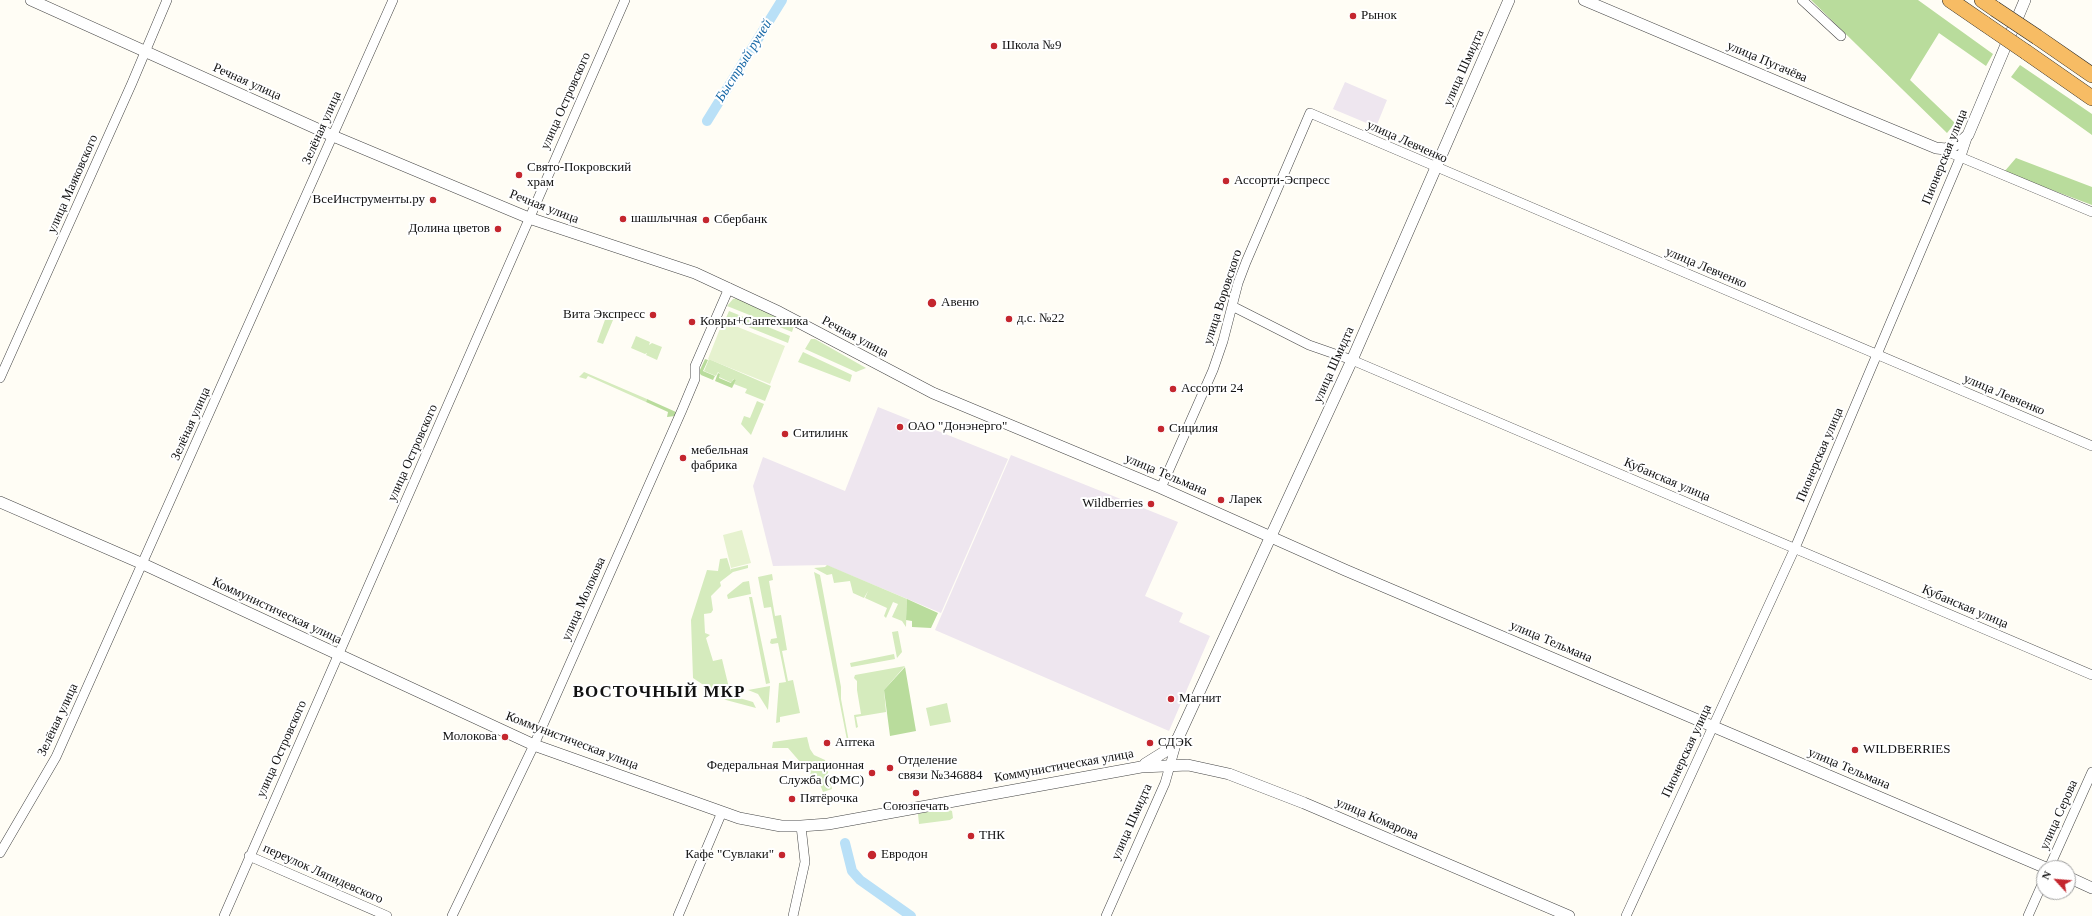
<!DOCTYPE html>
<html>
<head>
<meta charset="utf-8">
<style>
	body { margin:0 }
	#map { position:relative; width:2092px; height:916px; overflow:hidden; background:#fffdf5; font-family:"Times New Roman",serif }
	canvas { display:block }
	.north { position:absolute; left:2036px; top:860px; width:40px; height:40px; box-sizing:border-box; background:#fff; border:1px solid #a0a0a0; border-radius:50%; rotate:296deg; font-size:11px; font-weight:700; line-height:16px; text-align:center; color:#111 }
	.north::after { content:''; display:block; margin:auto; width:14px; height:18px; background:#c4262e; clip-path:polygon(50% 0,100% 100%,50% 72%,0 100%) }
</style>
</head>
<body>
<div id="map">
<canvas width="2092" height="916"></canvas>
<div class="north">N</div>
</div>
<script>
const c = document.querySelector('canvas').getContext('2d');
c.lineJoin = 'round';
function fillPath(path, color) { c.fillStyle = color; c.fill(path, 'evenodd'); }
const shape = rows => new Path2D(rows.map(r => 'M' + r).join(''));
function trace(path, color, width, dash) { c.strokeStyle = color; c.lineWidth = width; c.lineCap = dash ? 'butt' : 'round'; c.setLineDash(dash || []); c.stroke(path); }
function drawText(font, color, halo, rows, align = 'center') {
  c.font = font + ' "Times New Roman",serif'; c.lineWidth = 4; c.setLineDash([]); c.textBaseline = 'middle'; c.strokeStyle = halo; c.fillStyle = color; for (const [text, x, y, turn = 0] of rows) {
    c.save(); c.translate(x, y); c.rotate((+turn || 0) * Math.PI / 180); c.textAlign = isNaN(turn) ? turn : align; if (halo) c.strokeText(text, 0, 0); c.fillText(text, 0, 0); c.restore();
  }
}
fillPath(shape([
	[1345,82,1387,100,1376,127,1333,109],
	[878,407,1008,459,941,613,826,565,773,566,753,486,763,457,845,491],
	[1011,455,1178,522,1145,596,1183,613,1179,622,1210,636,1169,731,935,630]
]), '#eee6ef');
fillPath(shape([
	[738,298,794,326,792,332,727,306,733,299],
	[729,311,790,336,788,343,726,318],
	[606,317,613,320,603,344,597,342],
	[636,336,650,342,649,345,652,343,662,347,657,360,646,355,647,353,645,354,631,348],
	[811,339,815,339,866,368,856,372,805,349],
	[803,352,852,375,850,382,798,362],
	[709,359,771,386,765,401,745,393,747,389,734,384,736,380,733,379,732,383,719,377,720,374,718,372,716,376,704,371],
	[584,372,647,399,646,402,588,376,586,379,579,377],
	[757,401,764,404,751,435,741,424,744,416,750,418],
	[727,558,731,571,721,571,731,571,731,569,748,565,748,568,733,572,720,582,721,586,711,596,713,610,711,613,704,614,705,633,710,635,706,638,713,661,722,659,730,692,736,697,753,702,756,708,726,700,693,678,691,620,707,570,718,571,720,559],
	[827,565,907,599,906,627,902,621,892,617,898,604,893,602,886,618,884,616,887,608,865,598,868,591,864,598,853,593,850,581,834,583,832,574,827,575,814,568,825,567],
	[814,572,820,575,841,687,841,699,849,742,848,745],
	[772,574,773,580,769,581,775,616,781,615,787,650,782,651,788,681,793,680,800,713,780,717,780,722,776,723,779,683,786,682,778,643,772,644,770,643,771,639,777,638,771,607,764,608,758,577],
	[749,581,751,594,728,599,727,595,743,582],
	[749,597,752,597,770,683,766,684],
	[898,631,902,652,897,658,892,632],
	[894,654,895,659,851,667,850,663],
	[905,666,884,690,886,712,856,717,858,727,856,728,854,715,861,714,857,690,857,681,854,678,855,675],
	[770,686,768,710,758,694,748,690],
	[947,703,951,722,930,726,926,708],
	[807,737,810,749,814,755,825,760,832,789,823,792,817,777,814,778,788,748,772,748,773,742],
	[943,808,952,811,953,818,950,820,919,824,918,814]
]), '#d5ebbd');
fillPath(shape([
	[1811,0,1918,0,1993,54,1986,66,1939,33,1910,80,1955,123,1947,133],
	[2020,65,2092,114,2092,135,2011,77],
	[2016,158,2092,187,2092,205,2004,172],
	[705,359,708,360,703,371,715,376,713,380,701,375,699,372],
	[718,373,720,374,719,378,731,383,734,379,736,380,732,388,715,381],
	[647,399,676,412,675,416,667,417,668,412,646,402],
	[907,599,938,613,931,628,912,627,912,621,906,620],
	[905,667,916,731,890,736,884,690]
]), '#b9dc9c');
fillPath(shape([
	[723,321,785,346,770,384,708,359],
	[742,530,751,563,731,568,723,535]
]), '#e6f2cf');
trace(shape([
	[707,121,782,0],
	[845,843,852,871,860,880,911,916]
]), '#b9e0f7', 10);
const minor = shape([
	[1802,0,1841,36],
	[1941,149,2092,212],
	[1232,306,1309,345,1352,360,2092,675],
	[0,378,132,83,167,0],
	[1161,488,1213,370,1223,341,1238,283,1246,262,1310,113,2092,446],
	[0,853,56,757,393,0],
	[249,856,387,916],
	[2049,868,2092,772],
	[224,916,625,0],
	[452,916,534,745,682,410,695,379,695,366,729,288],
	[678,916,722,812],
	[793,916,805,862,801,826],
	[1106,916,1165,783,1177,741],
	[1626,916,1795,548,1961,156,1968,135],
	[2028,916,2044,880]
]);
const tertiary = shape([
	[31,0,333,136,529,218,695,273,779,312,933,393,1161,488,1345,570,2046,868],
	[1584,0,1849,112,1936,148,1946,149,1959,143,1968,135,2025,0],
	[0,502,143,564,534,745,739,818,781,826,801,826,828,824,1141,767,1188,765,1229,774,1304,803,1569,916],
	[1145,764,1169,749,1178,738,1352,360,1509,0],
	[2068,877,2092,888]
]);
const trunk = shape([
	[1950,0,1985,24],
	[1982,0,1995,9],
	[2037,37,2092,75],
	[2026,52,2092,98]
]);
trace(minor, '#444', 10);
trace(tertiary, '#444', 12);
trace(trunk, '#222', 16);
trace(minor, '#fff', 9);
trace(tertiary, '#fff', 11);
trace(trunk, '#f7bc64', 15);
const trunkBridge = shape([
	[1995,9,2037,37],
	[1985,24,2026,52]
]);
trace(trunkBridge, '#222', 16, []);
trace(trunkBridge, '#f7bc64', 15);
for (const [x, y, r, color] of [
	[1353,16,4,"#c4262e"],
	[994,46,4,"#c4262e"],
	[519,175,4,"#c4262e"],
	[1226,181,4,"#c4262e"],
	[433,200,4,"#c4262e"],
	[623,219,4,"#c4262e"],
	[706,220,4,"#c4262e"],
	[498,229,4,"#c4262e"],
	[932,303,5,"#c4262e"],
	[653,315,4,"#c4262e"],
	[1009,319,4,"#c4262e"],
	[692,322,4,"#c4262e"],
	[1173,389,4,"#c4262e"],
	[900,427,4,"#c4262e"],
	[1161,429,4,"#c4262e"],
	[785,434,4,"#c4262e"],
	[683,458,4,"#c4262e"],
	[1221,500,4,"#c4262e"],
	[1151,504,4,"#c4262e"],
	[1171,699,4,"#c4262e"],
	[505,737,4,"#c4262e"],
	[827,743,4,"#c4262e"],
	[1150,743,4,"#c4262e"],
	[1855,750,4,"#c4262e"],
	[890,768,4,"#c4262e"],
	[872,773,4,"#c4262e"],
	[916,793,4,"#c4262e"],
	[792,799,4,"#c4262e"],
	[971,836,4,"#c4262e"],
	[782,855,4,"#c4262e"],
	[872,855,5,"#c4262e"]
]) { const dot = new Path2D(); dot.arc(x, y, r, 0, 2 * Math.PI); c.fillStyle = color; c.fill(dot); trace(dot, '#fff', 1.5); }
drawText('13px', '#111', '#fff', [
	["Рынок",1361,16],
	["Школа №9",1002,46],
	["Свято-Покровский",527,168],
	["храм",527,183],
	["Ассорти-Эспресс",1234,181],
	["ВсеИнструменты.ру",425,200,"right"],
	["шашлычная",631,219],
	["Сбербанк",714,220],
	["Долина цветов",490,229,"right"],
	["Авеню",941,303],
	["Вита Экспресс",645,315,"right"],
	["д.с. №22",1017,319],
	["Ковры+Сантехника",700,322],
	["Ассорти 24",1181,389],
	["ОАО \"Донэнерго\"",908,427],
	["Сицилия",1169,429],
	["Ситилинк",793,434],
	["мебельная",691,451],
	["фабрика",691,466],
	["Ларек",1229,500],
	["Wildberries",1143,504,"right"],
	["Магнит",1179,699],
	["Молокова",497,737,"right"],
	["Аптека",835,743],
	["СДЭК",1158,743],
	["WILDBERRIES",1863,750],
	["Отделение",898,761],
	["связи №346884",898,776],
	["Федеральная Миграционная",864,766,"right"],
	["Служба (ФМС)",864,781,"right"],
	["Пятёрочка",800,799],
	["Союзпечать",916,807,"center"],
	["ТНК",979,836],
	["Кафе \"Сувлаки\"",774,855,"right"],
	["Евродон",881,855]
], 'left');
drawText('13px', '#111', '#fff', [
	["улица Пугачёва",1767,62,23],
	["улица Шмидта",1464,68,-66],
	["Речная улица",247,82,24],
	["улица Островского",566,101,-66],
	["Зелёная улица",322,128,-66],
	["улица Левченко",1407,142,24],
	["Пионерская улица",1945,157,-68],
	["улица Маяковского",73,184,-66],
	["Речная улица",544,207,21],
	["улица Левченко",1706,268,23],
	["улица Воровского",1223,297,-72],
	["Речная улица",855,337,28],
	["улица Шмидта",1334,365,-66],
	["улица Левченко",2004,395,23],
	["Зелёная улица",191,424,-66],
	["улица Островского",413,453,-66],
	["Пионерская улица",1820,455,-67],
	["улица Тельмана",1166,475,23],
	["Кубанская улица",1667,480,23],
	["улица Молокова",584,599,-66],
	["Кубанская улица",1965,607,23],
	["Коммунистическая улица",277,611,25],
	["улица Тельмана",1551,642,23],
	["Зелёная улица",58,720,-65],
	["Коммунистическая улица",572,741,21],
	["улица Островского",282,749,-66],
	["Пионерская улица",1687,751,-65],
	["Коммунистическая улица",1064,766,-10],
	["улица Тельмана",1849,769,23],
	["улица Серова",2059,815,-66],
	["улица Комарова",1377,819,23],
	["улица Шмидта",1132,822,-66],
	["переулок Ляпидевского",323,874,24]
]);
drawText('italic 14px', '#1768a6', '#fff', [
	["Быстрый ручей",744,61,-58]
]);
c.letterSpacing = '1px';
drawText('bold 17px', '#111', '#fff', [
	["ВОСТОЧНЫЙ МКР",659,693]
]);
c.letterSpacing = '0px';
</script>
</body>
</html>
